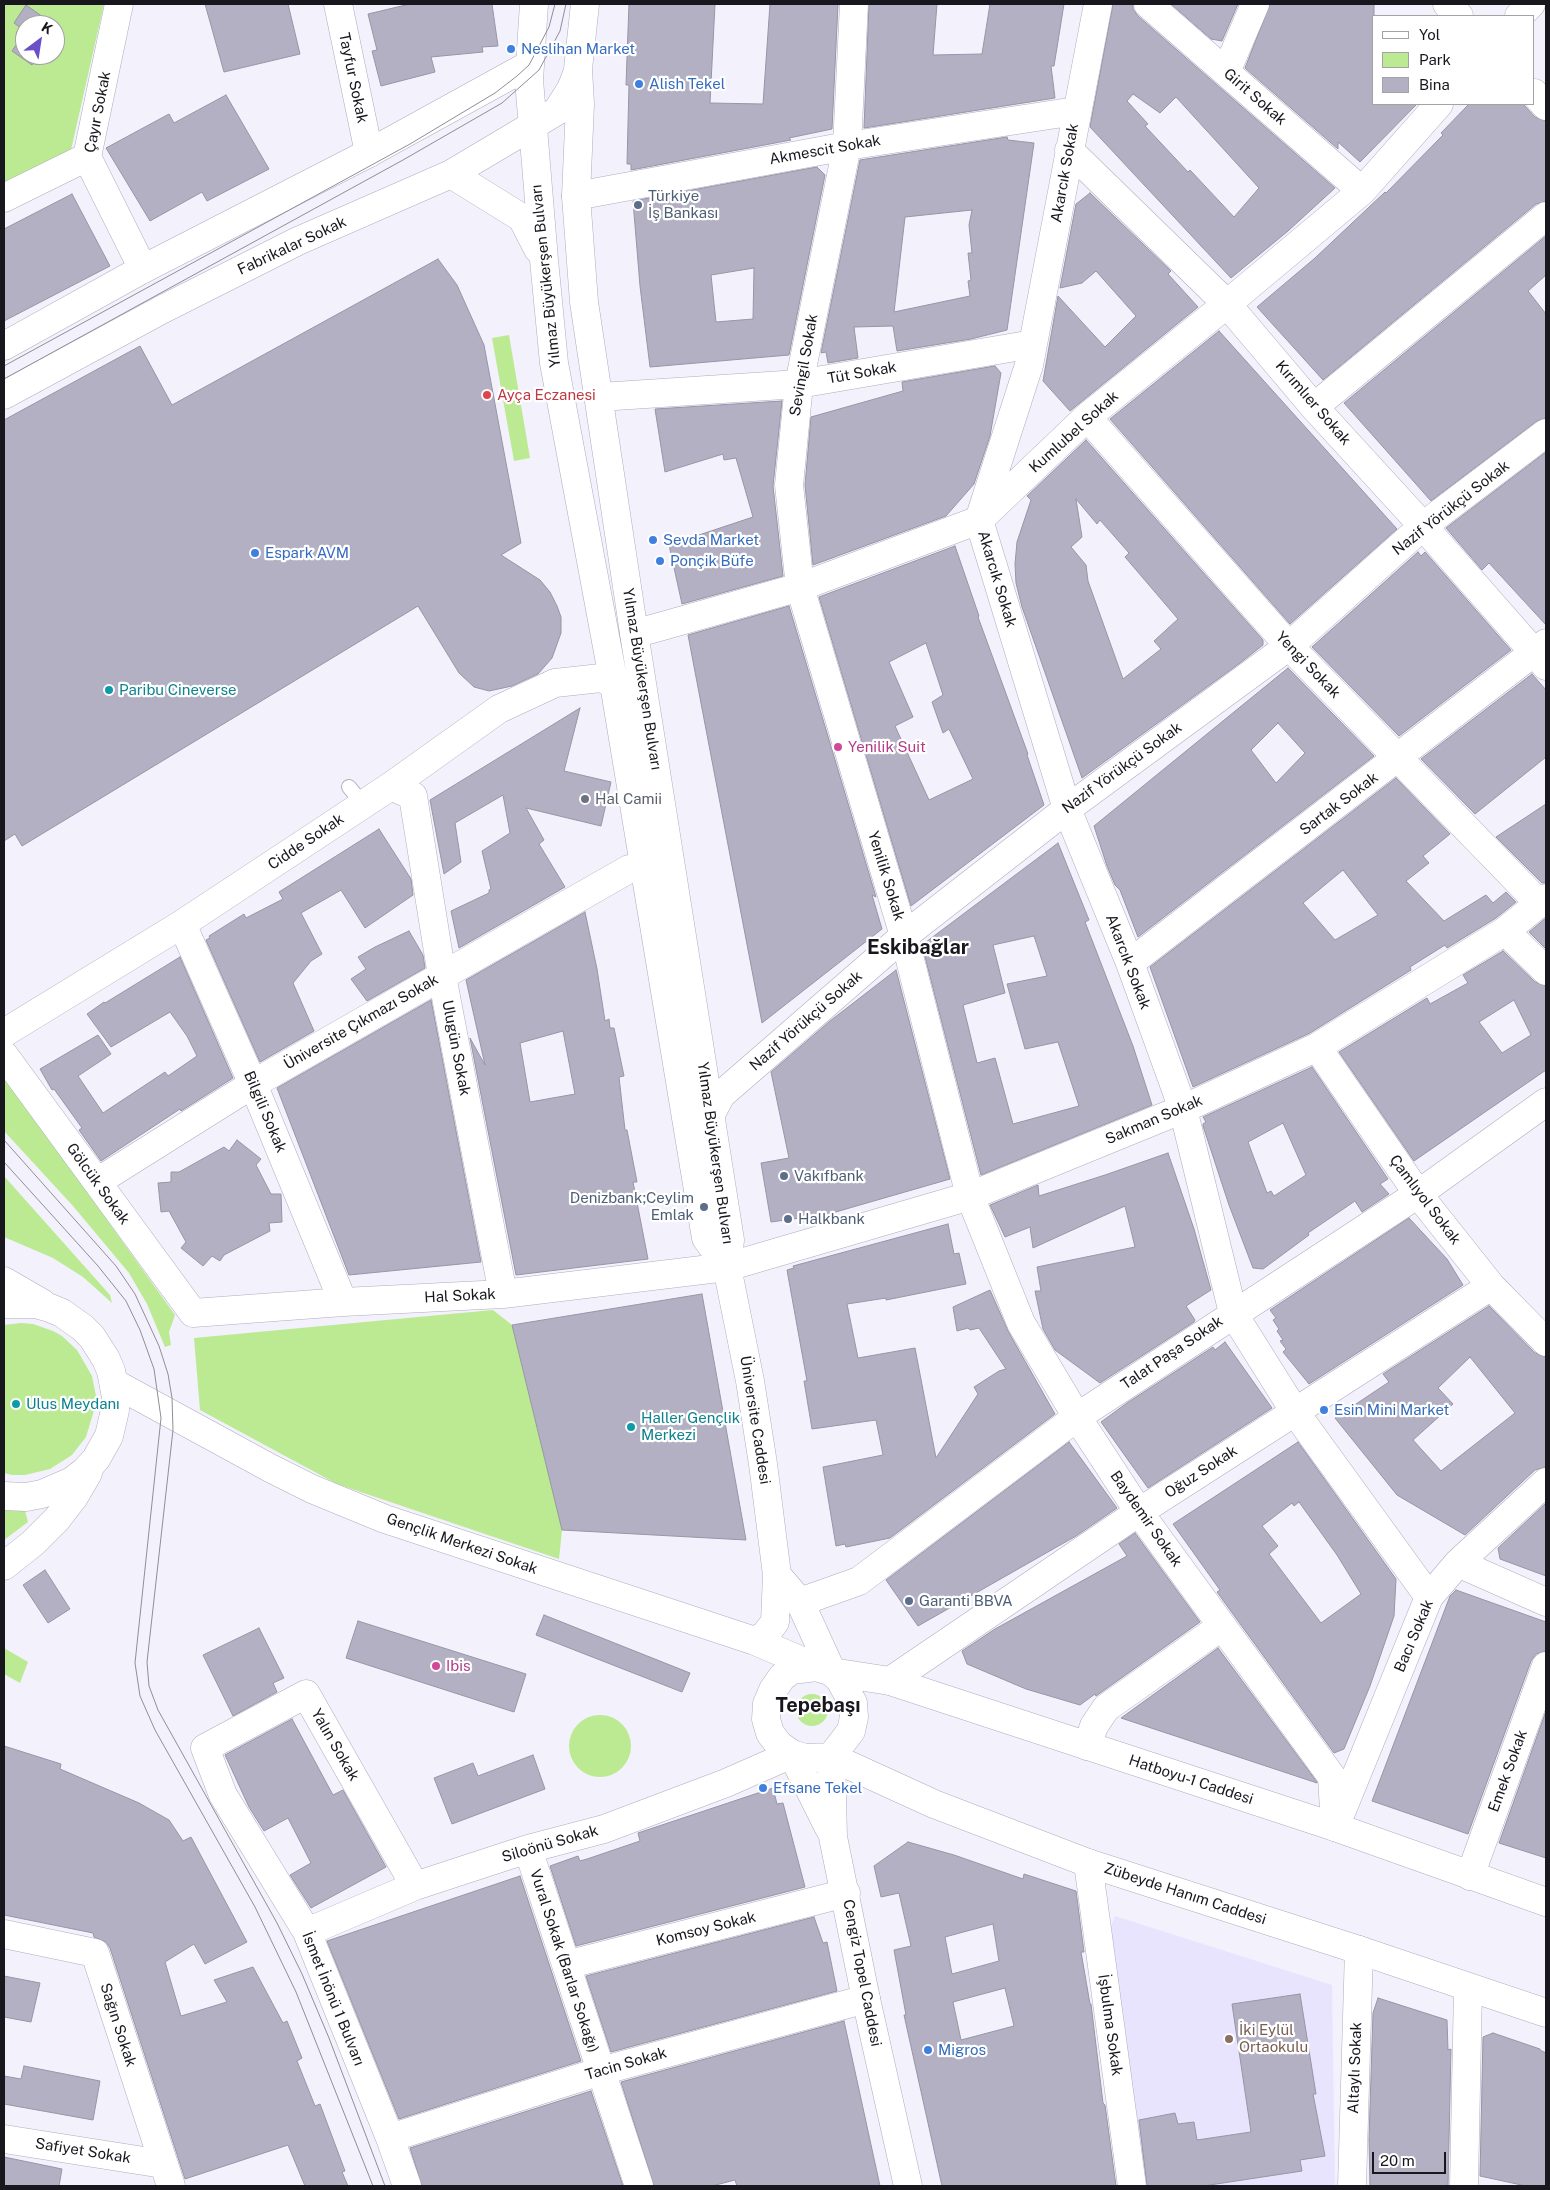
<!DOCTYPE html>
<html>
<head>
<meta charset="utf-8">
<style>
	body { margin:0 }
	#map { position:relative; width:1550px; height:2190px; overflow:hidden; background:#f2f1fc; font-family:"Public Sans",sans-serif }
	canvas { display:block }
	.frame { position:absolute; inset:0; border:5px solid #18171d; pointer-events:none }
	.legend { position:absolute; left:1372px; top:15px; width:162px; height:90px; box-sizing:border-box; background:#fff; border:1px solid #a3a2a5; margin:0; padding:6px 9px; list-style:none; font-size:15px; color:#18171d }
	.legend li { display:flex; align-items:center; gap:10px; height:25px }
	.legend b { width:25px; border:1px solid #a3a2a5 }
	.north { position:absolute; left:15px; top:15px; width:50px; height:50px; box-sizing:border-box; background:#fff; border:1px solid #a3a2a5; border-radius:50%; rotate:31deg; font-size:14px; font-weight:700; line-height:20px; text-align:center; color:#18171d }
	.north::after { content:''; display:block; margin:auto; width:18px; height:22px; background:#6a4fc8; clip-path:polygon(50% 0,100% 100%,50% 72%,0 100%) }
	.scale { position:absolute; left:1372px; top:2152px; width:74px; height:22px; box-sizing:border-box; border:2px solid #18171d; border-top:0; padding-left:6px; font-size:15px; line-height:18px; white-space:nowrap; color:#18171d; -webkit-text-stroke:4px #fff; paint-order:stroke }
</style>
</head>
<body>
<div id="map">
<canvas width="1550" height="2190"></canvas>
<div class="frame"></div>
<ul class="legend">
<li><b style="height:6px;background:#fff"></b>Yol</li>
<li><b style="height:14px;background:#bbea93"></b>Park</li>
<li><b style="height:14px;background:#b2b0c2"></b>Bina</li>
</ul>
<div class="north">K</div>
<div class="scale">20 m</div>
</div>
<script>
const c = document.querySelector('canvas').getContext('2d');
c.lineJoin = 'round';
function fillPath(path, color) { c.fillStyle = color; c.fill(path, 'evenodd'); }
const shape = rows => new Path2D(rows.map(r => 'M' + r).join(''));
function trace(path, color, width, dash) { c.strokeStyle = color; c.lineWidth = width; c.lineCap = dash ? 'butt' : 'round'; c.setLineDash(dash || []); c.stroke(path); }
function drawText(font, color, halo, rows, align = 'center') {
  c.font = font + ' "Public Sans",sans-serif'; c.lineWidth = 4.5; c.setLineDash([]); c.textBaseline = 'middle'; c.strokeStyle = halo; c.fillStyle = color; for (const [text, x, y, turn = 0] of rows) {
    c.save(); c.translate(x, y); c.rotate((+turn || 0) * Math.PI / 180); c.textAlign = isNaN(turn) ? turn : align; if (halo) c.strokeText(text, 0, 0); c.fillText(text, 0, 0); c.restore();
  }
}
fillPath(shape([
	[1115,1916,1332,1985,1335,2186,1144,2186,1110,1928]
]), '#e8e4fe');
fillPath(shape([
	[4,4,104,4,71,150,4,188],
	[25,25,55,25,55,55,25,55],
	[509,335,530,458,514,461,492,338],
	[4,1076,175,1315,169,1332,171,1345,165,1347,147,1304,129,1273,73,1206,4,1131],
	[4,1176,110,1295,112,1303,83,1277,53,1258,4,1237],
	[493,1310,512,1325,562,1530,559,1559,337,1484,200,1410,194,1338],
	[21,1323,33,1324,53,1331,62,1336,77,1350,92,1376,96,1396,95,1407,86,1437,72,1455,50,1469,25,1475,12,1475,4,1473,4,1325],
	[4,1505,24,1507,28,1522,4,1540],
	[4,1648,28,1662,20,1683,4,1674],
	'796 1710a16 16 0 1 1 32 0a16 16 0 1 1-32 0Z',
	'569 1746a31 31 0 1 1 62 0a31 31 0 1 1-62 0Z'
]), '#bbea93');
const building = shape([
	[205,4,288,4,300,54,224,72,205,4],
	[410,4,492,4,498,46,482,47,483,52,431,57,435,72,381,86,372,51,377,50,368,14,410,4],
	[629,4,715,4,710,103,763,104,770,4,838,4,832,129,789,138,791,140,631,170,631,164,627,164,629,85,626,85,629,4],
	[869,4,937,4,933,55,982,54,990,4,1064,4,1054,66,1051,66,1055,98,864,128,869,4],
	[1113,4,1133,4,1133,9,1138,16,1335,188,1288,231,1231,278,1090,127,1113,4],
	[1133,94,1160,113,1176,97,1259,188,1234,217,1190,170,1188,172,1145,126,1148,124,1127,101,1133,94],
	[1171,4,1238,4,1222,41,1211,39,1171,4],
	[1270,4,1374,4,1374,104,1417,104,1360,162,1338,142,1338,149,1245,68,1270,4],
	[26,5,46,19,55,25,25,25,25,31,14,23,26,5],
	[25,32,25,55,39,55,32,65,12,51,25,32],
	[226,95,269,169,207,201,202,192,150,221,106,148,169,114,174,123,226,95],
	[1469,104,1523,104,1535,117,1546,121,1546,201,1536,204,1323,380,1257,307,1315,258,1385,192,1386,193,1443,135,1441,133,1469,104],
	[1007,137,1008,140,1034,143,1007,330,971,339,897,351,893,326,854,327,858,358,828,363,826,352,821,353,860,160,1007,137],
	[972,210,969,225,972,253,968,253,971,280,968,281,970,296,894,312,905,217,972,210],
	[817,167,825,175,789,355,650,367,640,286,633,201,817,167],
	[754,268,753,319,716,322,711,275,754,268],
	[1090,193,1171,271,1168,274,1198,307,1070,411,1043,381,1058,296,1105,347,1136,316,1096,271,1082,283,1060,288,1076,204,1090,193],
	[72,194,110,266,4,321,4,229,72,194],
	[1546,236,1546,275,1528,291,1546,314,1546,418,1537,421,1431,501,1344,403,1546,236],
	[438,259,457,285,484,345,521,543,501,555,540,580,550,592,557,606,561,617,561,633,552,658,538,674,512,686,489,691,474,687,459,673,418,606,22,846,15,834,4,841,4,420,140,346,172,405,438,259],
	[1219,331,1397,529,1290,624,1110,419,1219,331],
	[995,366,1001,373,990,436,974,484,946,516,813,565,805,485,811,417,903,391,902,382,995,366],
	[782,401,773,486,783,576,682,604,669,545,753,517,736,458,724,460,723,454,665,472,655,409,782,401],
	[1086,440,1263,640,1263,645,1240,663,1082,778,1022,607,1016,583,1015,564,1017,542,1031,500,1027,496,1086,440],
	[1076,499,1097,524,1100,520,1129,553,1125,557,1178,619,1154,641,1161,649,1123,679,1088,581,1086,565,1071,547,1082,537,1076,499],
	[1546,452,1546,625,1489,563,1482,570,1446,528,1546,452],
	[955,546,979,616,978,617,1028,754,1027,755,1044,805,911,906,819,597,955,546],
	[926,643,943,695,932,702,943,733,949,729,973,779,929,800,895,726,913,717,889,662,926,643],
	[1418,552,1421,556,1425,552,1511,650,1399,736,1312,647,1418,552],
	[789,606,876,897,872,895,882,929,762,1023,688,635,789,606],
	[1288,668,1374,756,1138,937,1120,890,1115,885,1107,866,1094,826,1288,668],
	[1278,723,1305,753,1276,783,1251,750,1278,723],
	[1532,674,1546,690,1546,757,1475,814,1421,759,1532,674],
	[580,708,564,771,611,782,601,826,526,808,544,840,539,844,565,887,459,948,451,911,489,893,489,890,491,889,482,851,510,833,503,795,455,823,461,862,444,874,430,800,580,708],
	[1396,778,1450,834,1423,856,1429,863,1406,881,1444,921,1486,895,1493,903,1506,892,1516,902,1496,918,1447,948,1445,945,1410,967,1411,970,1310,1033,1193,1087,1150,967,1396,778],
	[1343,870,1378,915,1335,940,1303,903,1343,870],
	[1546,804,1546,883,1542,883,1496,837,1546,804],
	[379,829,411,879,413,895,365,928,341,890,301,913,322,954,311,961,293,983,314,1031,260,1062,206,940,210,938,209,936,244,914,246,918,283,899,279,892,379,829],
	[1058,843,1089,920,1085,922,1133,1046,1152,1105,981,1175,922,945,1058,843],
	[1034,936,1047,976,1007,984,1025,1049,1058,1042,1079,1106,1013,1124,995,1058,977,1063,963,1005,1005,993,993,945,1034,936],
	[585,912,597,969,605,1021,609,1019,610,1028,614,1028,624,1076,619,1077,625,1130,627,1130,637,1182,633,1182,648,1259,516,1275,470,1038,485,1065,466,980,585,912],
	[563,1031,575,1094,530,1102,520,1043,563,1031],
	[1546,918,1546,949,1529,932,1546,918],
	[409,931,423,955,425,968,367,1001,351,979,366,969,358,957,375,947,409,931],
	[1503,951,1535,982,1546,986,1546,1070,1414,1161,1339,1052,1427,998,1430,1004,1468,983,1463,975,1503,951],
	[1514,1000,1531,1035,1502,1053,1479,1022,1514,1000],
	[180,957,233,1078,181,1111,180,1109,101,1161,79,1130,82,1128,54,1089,52,1090,40,1069,98,1035,111,1054,78,1076,103,1113,165,1072,168,1076,197,1056,187,1036,170,1012,111,1047,87,1014,104,1002,105,1003,180,957],
	[896,970,950,1179,801,1222,800,1218,771,1222,761,1163,789,1158,771,1072,830,1021,896,970],
	[431,1000,481,1262,349,1275,277,1088,431,1000],
	[1312,1067,1388,1179,1380,1184,1389,1194,1362,1212,1355,1201,1308,1233,1309,1235,1263,1269,1253,1268,1229,1205,1203,1126,1203,1124,1206,1122,1203,1117,1312,1067],
	[1283,1123,1306,1175,1274,1196,1271,1191,1267,1193,1248,1142,1283,1123],
	[237,1140,261,1159,256,1165,271,1194,281,1194,282,1222,269,1223,270,1231,224,1255,220,1261,212,1256,203,1266,181,1248,186,1242,169,1211,161,1212,158,1183,171,1182,171,1172,179,1172,224,1147,229,1151,237,1140],
	[1168,1153,1194,1229,1211,1290,1186,1306,1195,1320,1194,1322,1100,1383,1055,1350,1043,1329,1035,1291,1041,1291,1037,1267,1135,1247,1125,1206,1033,1248,1030,1227,1005,1237,990,1205,1038,1185,1039,1196,1105,1175,1168,1153],
	[1409,1218,1447,1259,1463,1285,1309,1384,1283,1352,1286,1349,1280,1341,1283,1340,1277,1331,1279,1329,1273,1320,1276,1318,1270,1310,1409,1218],
	[948,1224,954,1254,959,1253,966,1284,886,1300,886,1298,847,1304,858,1358,915,1348,936,1458,978,1394,974,1387,999,1371,1006,1369,979,1328,970,1330,968,1328,957,1331,953,1307,990,1290,1008,1331,1055,1414,890,1538,846,1547,845,1544,836,1546,823,1467,883,1455,876,1420,812,1429,804,1381,807,1381,787,1270,794,1268,793,1266,948,1224],
	[702,1294,746,1540,562,1530,512,1325,702,1294],
	[1489,1306,1535,1353,1546,1357,1546,1467,1535,1470,1465,1535,1397,1495,1335,1418,1389,1382,1383,1374,1489,1306],
	[1470,1357,1515,1413,1441,1471,1413,1440,1453,1404,1438,1388,1470,1357],
	[1225,1342,1272,1408,1148,1488,1101,1422,1127,1403,1213,1347,1215,1350,1225,1342],
	[1069,1442,1117,1508,1076,1536,918,1626,886,1580,1069,1442],
	[1298,1442,1396,1579,1394,1616,1370,1686,1344,1749,1334,1753,1217,1592,1220,1590,1173,1524,1298,1442],
	[1299,1502,1337,1555,1361,1594,1321,1623,1269,1554,1278,1546,1262,1526,1292,1503,1294,1506,1299,1502],
	[1546,1503,1546,1576,1500,1559,1498,1548,1546,1503],
	[1135,1533,1200,1622,1096,1696,1095,1694,1080,1705,1026,1689,967,1664,962,1651,995,1629,1127,1556,1119,1544,1135,1533],
	[45,1570,70,1609,48,1623,23,1585,45,1570],
	[1456,1590,1546,1622,1546,1651,1536,1654,1531,1661,1468,1834,1372,1801,1450,1596,1456,1590],
	[544,1615,690,1673,682,1692,536,1635,544,1615],
	[358,1621,526,1674,514,1712,346,1658,358,1621],
	[259,1628,284,1678,273,1683,277,1692,233,1716,203,1655,259,1628],
	[1218,1648,1317,1782,1317,1783,1121,1718,1218,1648],
	[1546,1711,1546,1858,1499,1843,1546,1711],
	[292,1719,333,1795,343,1790,386,1867,311,1908,290,1875,311,1863,288,1818,264,1831,249,1807,225,1755,292,1719],
	[4,1746,61,1764,60,1769,139,1803,169,1820,183,1841,191,1837,247,1942,205,1964,194,1944,165,1962,181,2016,227,2002,214,1980,253,1967,283,2023,287,2021,302,2058,297,2061,315,2106,320,2104,345,2171,342,2172,348,2186,305,2186,288,2145,185,2179,110,1948,106,1942,94,1937,93,1933,4,1915,4,1746],
	[533,1755,545,1789,452,1824,434,1778,473,1763,478,1776,533,1755],
	[773,1788,777,1804,783,1803,805,1887,576,1946,550,1866,578,1856,580,1861,587,1859,640,1841,638,1833,773,1788],
	[908,1842,954,1855,1023,1879,1024,1874,1076,1891,1084,1952,1081,1952,1090,2004,1091,2004,1103,2103,1105,2105,1116,2186,942,2186,904,2015,906,2015,894,1950,911,1946,899,1893,881,1897,874,1866,908,1842],
	[993,1924,999,1961,952,1974,945,1937,993,1924],
	[1005,1988,1014,2026,961,2040,953,2002,1005,1988],
	[520,1876,581,2061,399,2119,327,1941,520,1876],
	[814,1917,823,1943,827,1942,837,1991,611,2052,586,1976,814,1917],
	[4,1976,40,1983,31,2022,4,2017,4,1976],
	[1300,1994,1316,2094,1313,2094,1325,2156,1300,2160,1302,2171,1203,2186,1147,2186,1139,2120,1175,2113,1178,2124,1194,2122,1197,2140,1251,2132,1232,2004,1300,1994],
	[1378,1998,1447,2020,1448,2050,1451,2049,1448,2186,1370,2186,1369,2139,1373,2013,1378,1998],
	[844,2021,880,2186,737,2186,735,2180,712,2186,654,2186,621,2082,844,2021],
	[1493,2033,1540,2049,1540,2050,1546,2053,1546,2186,1526,2186,1480,2176,1483,2037,1493,2033],
	[24,2066,100,2081,93,2120,4,2104,4,2076,21,2079,24,2066],
	[591,2091,623,2186,422,2186,410,2148,591,2091],
	[4,2157,62,2169,59,2186,4,2186,4,2157]
]);
fillPath(building, '#b2b0c2');
trace(building, '#9795a6', 1);
const lane = shape([
	[349,787,363,804]
]);
const street = shape([
	[119,4,87,157,143,269],
	[338,4,369,153],
	[854,4,847,146,799,384,789,485,800,587,904,936,970,1196,1021,1323,1077,1417,1139,1512,1332,1777,1335,1827],
	[1098,4,1029,365,979,520,1067,809,1130,963,1183,1109,1233,1313,1295,1412,1429,1597],
	[1148,4,1362,191],
	[1447,4,1459,16],
	[1519,16,1531,4],
	[1226,72,1255,4],
	[1534,93,1546,106],
	[1069,150,1227,304,1314,407,1423,526,1546,666],
	[576,196,847,146,1076,111],
	[4,198,87,157],
	[600,397,799,384,1033,344],
	[1314,407,1546,216],
	[1087,417,1289,646,1539,903],
	[634,633,652,629,800,587,979,520,1087,417,1227,304,1362,191,1439,104],
	[391,786,413,796,442,976,503,1294],
	[182,924,253,1084,343,1302],
	[1505,931,1546,971],
	[1130,963,1546,643],
	[4,1033,182,924,391,786,499,709,555,683,601,678,614,684],
	[1317,1047,1418,1194,1491,1286,1546,1342],
	[4,1055,193,1313,343,1302,503,1294,727,1267,970,1196,1183,1109,1317,1047,1505,931,1546,898],
	[710,1116,721,1095,904,936,1067,809,1289,646,1423,526,1546,433],
	[97,1182,253,1084,629,869],
	[1458,1563,1546,1602],
	[800,1602,859,1581,1077,1417,1418,1194,1546,1102],
	[890,1681,1139,1512,1491,1286],
	[1087,1746,1094,1726,1106,1708,1222,1626],
	[1338,1820,1429,1597,1458,1563,1546,1482],
	[528,1849,639,2186],
	[1088,1863,1132,2186],
	[1470,1876,1546,1666],
	[307,1932,415,1886,528,1849,604,1829,726,1783,792,1754],
	[4,1934,95,1953,171,2186],
	[566,1965,846,1893],
	[390,2138,601,2071,866,1999],
	[4,2139,163,2164],
	[407,2186,390,2138,307,1932,223,1795,205,1748,306,1694,415,1886],
	[1352,2186,1359,1950],
	[1464,2186,1468,1988]
]);
const secondary = shape([
	[534,4,529,80,544,260,554,363,614,684,706,1238,727,1267],
	[451,174,522,218,538,249],
	[4,346,143,269,369,153,529,65],
	[4,395,163,309,298,241,451,174,557,111,571,89,578,71],
	[114,1383,270,1468,312,1489,385,1519,755,1641,765,1635,775,1622,777,1575,763,1464,750,1381,727,1267,730,1240,634,633,584,302,576,196,580,104,578,69,585,4],
	[777,1575,800,1602,832,1672,890,1681,1335,1827,1546,1902],
	[755,1641,816,1667],
	[816,1667,832,1672,840,1680,853,1703,854,1717,851,1731,831,1757,805,1758,792,1754,779,1745,770,1733,766,1719,767,1704,773,1690,782,1677,792,1670,816,1667],
	[792,1754,829,1828],
	[908,2186,866,1999,833,1837,831,1757,934,1804,1088,1863,1359,1950,1546,2013]
]);
const primary = shape([
	[4,1281,42,1303],
	[4,1304,36,1304,50,1308,62,1313,83,1328,92,1337,106,1359,111,1371,116,1397,115,1410,109,1436,96,1459,85,1471,72,1481,42,1494,26,1497,4,1496],
	[4,1566,33,1543,57,1519,74,1497,88,1473]
]);
trace(lane, '#afadbf', 16);
trace(street, '#afadbf', 29);
trace(secondary, '#afadbf', 29);
trace(primary, '#afadbf', 29);
trace(lane, '#fff', 14);
trace(street, '#fff', 28);
trace(secondary, '#fff', 28);
trace(primary, '#fff', 28);
trace(shape([
	[4,366,410,144,495,93,517,76,529,65,549,27,555,4],
	[4,379,403,160,502,103,539,70,560,31,566,4],
	[4,1140,116,1266,135,1294,159,1346,168,1374,172,1398,173,1430,147,1662,149,1686,158,1710,277,1923,302,1974,329,2038,385,2186],
	[4,1162,98,1266,126,1301,140,1330,154,1369,161,1418,135,1663,140,1696,155,1730,255,1907,296,1992,373,2186]
]), '#8f8e96', 1);
for (const [x, y, r, color] of [
	[511,49,5,"#3f7fe0"],
	[639,84,5,"#3f7fe0"],
	[638,205,5,"#5c6f8a"],
	[487,395,5,"#e0444e"],
	[653,540,5,"#3f7fe0"],
	[255,553,5,"#3f7fe0"],
	[660,561,5,"#3f7fe0"],
	[109,690,5,"#0f9aa8"],
	[838,747,5,"#d1479c"],
	[585,799,5,"#6b7280"],
	[784,1176,5,"#5c6f8a"],
	[704,1207,5,"#5c6f8a"],
	[788,1219,5,"#5c6f8a"],
	[16,1404,5,"#0f9aa8"],
	[1324,1410,5,"#3f7fe0"],
	[631,1427,5,"#0f9aa8"],
	[909,1601,5,"#5c6f8a"],
	[436,1666,5,"#d1479c"],
	[763,1788,5,"#3f7fe0"],
	[1229,2039,5,"#8d6e63"],
	[928,2050,5,"#3f7fe0"]
]) { const dot = new Path2D(); dot.arc(x, y, r, 0, 2 * Math.PI); c.fillStyle = color; c.fill(dot); trace(dot, '#fff', 2); }
drawText('15px', '#366cbe', '#fff', [
	["Neslihan Market",521,49],
	["Alish Tekel",649,84],
	["Sevda Market",663,540],
	["Espark AVM",265,553],
	["Ponçik Büfe",670,561],
	["Esin Mini Market",1334,1410],
	["Efsane Tekel",773,1788],
	["Migros",938,2050]
], 'left');
drawText('15px', '#18171d', '#fff', [
	["Tayfur Sokak",353,78,78],
	["Girit Sokak",1255,97,41],
	["Çayır Sokak",98,112,-79],
	["Akmescit Sokak",825,150,-10],
	["Akarcık Sokak",1065,173,-80],
	["Fabrikalar Sokak",292,246,-25],
	["Yılmaz Büyükerşen Bulvarı",546,276,-96],
	["Sevingil Sokak",804,365,-80],
	["Tüt Sokak",862,373,-10],
	["Kırımlıer Sokak",1313,403,49],
	["Kumlubel Sokak",1074,432,-42],
	["Nazif Yörükçü Sokak",1451,508,-38],
	["Akarcık Sokak",997,579,73],
	["Yengi Sokak",1308,665,46],
	["Yılmaz Büyükerşen Bulvarı",642,679,81],
	["Nazif Yörükçü Sokak",1122,768,-36],
	["Sartak Sokak",1339,804,-37],
	["Cidde Sokak",306,842,-34],
	["Yenilik Sokak",886,876,73],
	["Akarcık Sokak",1128,962,69],
	["Nazif Yörükçü Sokak",806,1021,-41],
	["Üniversite Çıkmazı Sokak",361,1022,-30],
	["Ulugün Sokak",456,1048,79],
	["Bilgili Sokak",265,1112,67],
	["Sakman Sokak",1154,1120,-23],
	["Yılmaz Büyükerşen Bulvarı",715,1153,82],
	["Gölcük Sokak",98,1184,54],
	["Çamlıyol Sokak",1425,1200,53],
	["Hal Sokak",460,1296,-3],
	["Talat Paşa Sokak",1172,1353,-34],
	["Üniversite Caddesi",755,1420,81],
	["Oğuz Sokak",1201,1472,-33],
	["Baydemir Sokak",1146,1519,55],
	["Gençlik Merkezi Sokak",462,1544,19],
	["Bacı Sokak",1414,1636,-67],
	["Yalın Sokak",335,1745,60],
	["Emek Sokak",1508,1771,-70],
	["Hatboyu-1 Caddesi",1191,1780,18],
	["Siloönü Sokak",550,1844,-16],
	["Zübeyde Hanım Caddesi",1185,1894,18],
	["Komsoy Sokak",706,1929,-14],
	["Vural Sokak (Barlar Sokağı)",564,1961,72],
	["Cengiz Topel Caddesi",862,1973,79],
	["İsmet İnönü 1 Bulvarı",333,1999,68],
	["Sağın Sokak",118,2025,72],
	["İşbulma Sokak",1110,2025,82],
	["Tacin Sokak",626,2064,-16],
	["Altaylı Sokak",1355,2068,-88],
	["Safiyet Sokak",83,2151,9]
]);
drawText('15px', '#4e5e75', '#fff', [
	["Türkiye",648,196],
	["İş Bankası",648,213],
	["Vakıfbank",794,1176],
	["Denizbank;Ceylim",694,1198,"right"],
	["Emlak",694,1215,"right"],
	["Halkbank",798,1219],
	["Garanti BBVA",919,1601]
], 'left');
drawText('15px', '#be3a42', '#fff', [
	["Ayça Eczanesi",497,395]
], 'left');
drawText('15px', '#0d838f', '#fff', [
	["Paribu Cineverse",119,690],
	["Ulus Meydanı",26,1404],
	["Haller Gençlik",641,1418],
	["Merkezi",641,1435]
], 'left');
drawText('15px', '#b23c85', '#fff', [
	["Yenilik Suit",848,747],
	["Ibis",446,1666]
], 'left');
drawText('15px', '#5b616d', '#fff', [
	["Hal Camii",595,799]
], 'left');
drawText('15px', '#785e54', '#fff', [
	["İki Eylül",1239,2030],
	["Ortaokulu",1239,2047]
], 'left');
drawText('bold 20px', '#18171d', '#fff', [
	["Eskibağlar",918,948],
	["Tepebaşı",818,1706]
]);
</script>
</body>
</html>
